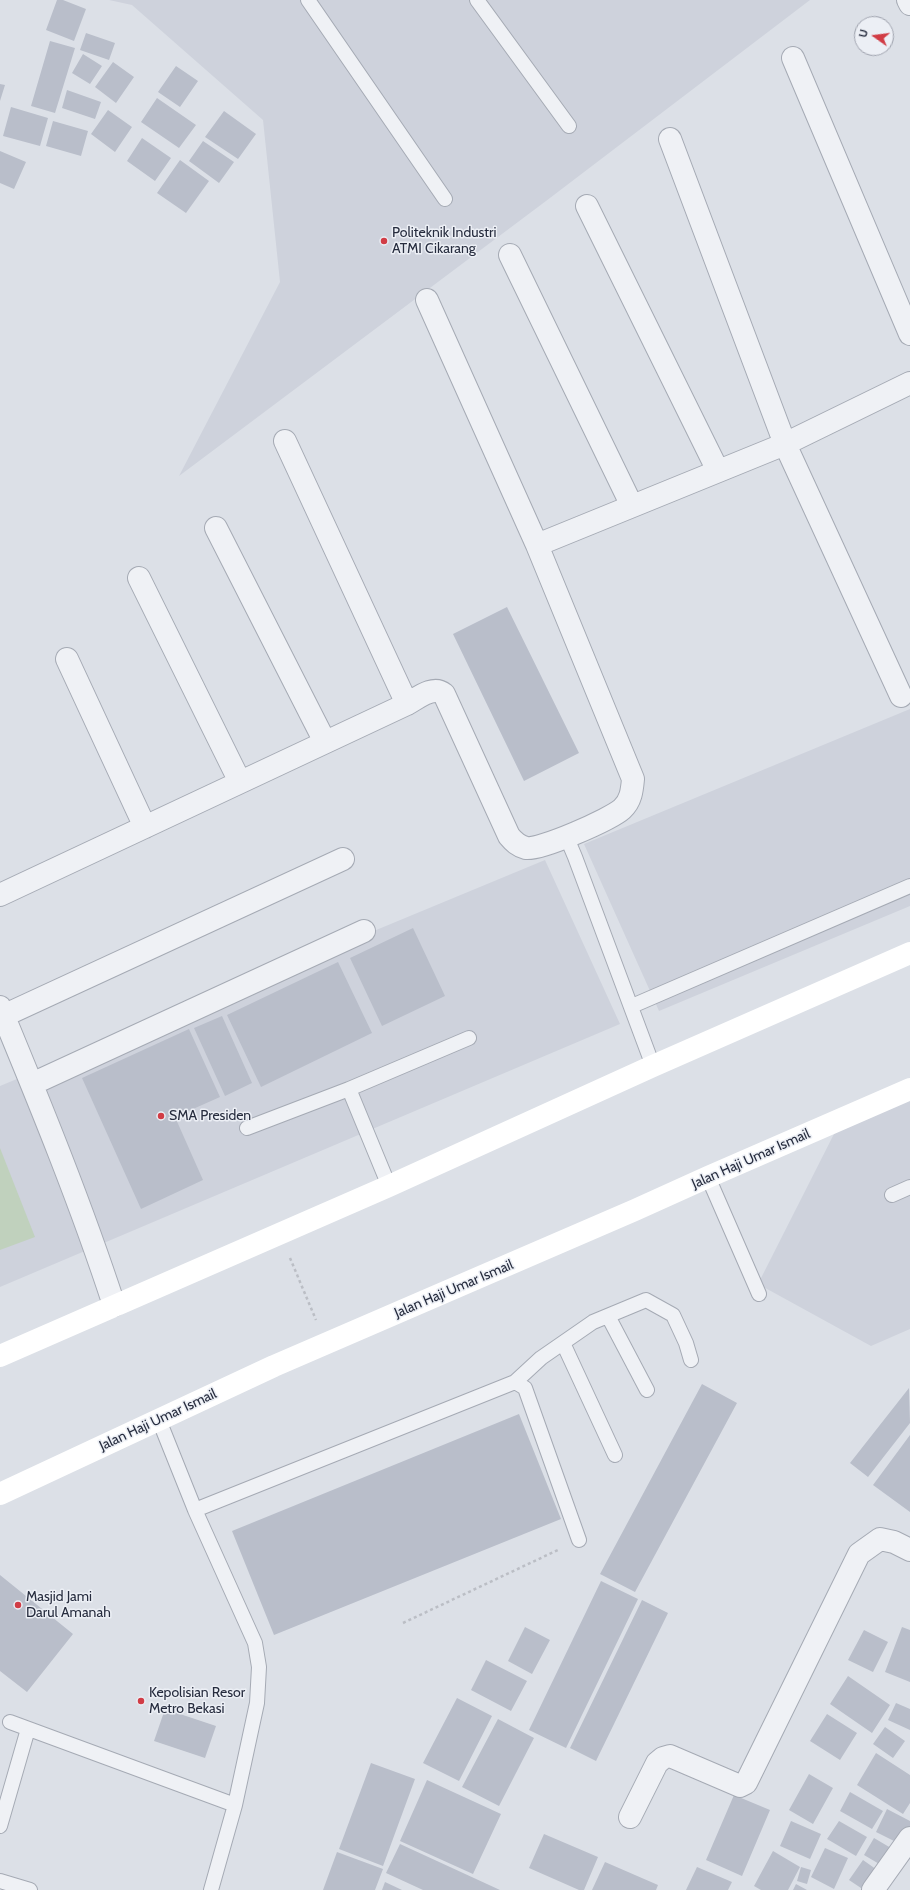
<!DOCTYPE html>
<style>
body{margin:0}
#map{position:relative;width:910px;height:1890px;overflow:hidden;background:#dce0e7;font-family:Cabin,sans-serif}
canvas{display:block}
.north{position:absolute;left:854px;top:16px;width:40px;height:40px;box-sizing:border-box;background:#eceff5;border:1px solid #9da1ac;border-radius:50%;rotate:284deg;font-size:11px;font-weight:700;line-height:16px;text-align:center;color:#262c3e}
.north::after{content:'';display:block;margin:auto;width:14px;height:18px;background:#d13c45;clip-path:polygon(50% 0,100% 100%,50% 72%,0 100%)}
</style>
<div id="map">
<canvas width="910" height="1890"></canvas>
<div class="north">U</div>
</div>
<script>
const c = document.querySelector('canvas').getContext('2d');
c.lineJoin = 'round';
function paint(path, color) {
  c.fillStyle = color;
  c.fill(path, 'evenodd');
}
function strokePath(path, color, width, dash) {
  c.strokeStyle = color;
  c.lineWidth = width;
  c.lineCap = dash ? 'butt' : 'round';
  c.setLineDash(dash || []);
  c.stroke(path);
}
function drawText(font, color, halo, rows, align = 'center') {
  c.font = font + ' Cabin,sans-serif';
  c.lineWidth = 3;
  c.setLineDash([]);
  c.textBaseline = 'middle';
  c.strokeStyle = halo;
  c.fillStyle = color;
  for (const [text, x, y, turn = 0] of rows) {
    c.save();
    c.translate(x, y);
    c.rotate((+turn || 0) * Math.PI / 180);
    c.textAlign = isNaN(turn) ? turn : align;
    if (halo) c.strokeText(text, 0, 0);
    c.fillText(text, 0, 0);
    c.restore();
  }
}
const built = new Path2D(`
 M109,0H810L546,201L179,476L280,282L263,120L132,5Z
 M910,709V906L659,1011L584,844Z
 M545,860L620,1024L0,1287V1086Z
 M910,1097V1329L871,1346L758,1284L836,1130Z`);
const green = new Path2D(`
 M0,1148L35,1237L0,1250Z`);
const building = new Path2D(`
 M57,0H63L86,9L74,41L46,30Z
 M86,33L115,43L109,60L80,50Z
 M50,41L75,48L55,113L31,106Z
 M83,54L102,66L90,84L72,73Z
 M113,62L134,77L116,103L95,87Z
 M176,66L198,81L180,107L158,92Z
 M0,84L5,85L0,101Z
 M67,90L101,102L95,119L62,108Z
 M157,98L196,125L179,148L141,122Z
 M11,107L48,118L40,146L3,136Z
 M108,110L132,127L115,152L91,134Z
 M224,111L256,134L238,159L205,137Z
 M53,121L88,131L81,156L46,146Z
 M142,138L171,158L155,181L127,161Z
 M203,141L234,162L219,183L189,161Z
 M0,151L26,162L14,189L0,183Z
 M180,160L209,181L186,213L157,193Z
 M507,607L579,753L524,781L453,634Z
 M413,928L445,996L382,1026L350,958Z
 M338,962L372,1033L261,1087L227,1015Z
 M222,1016L252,1083L225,1096L194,1028Z
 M189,1029L220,1097L175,1117L203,1180L141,1209L82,1078Z
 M702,1384L737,1403L635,1592L600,1574Z
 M909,1388L910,1423L868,1477L850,1463Z
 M519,1414L561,1519L274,1635L232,1531Z
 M910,1435V1512L873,1485Z
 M0,1575L73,1634L27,1692L0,1671Z
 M601,1581L638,1599L566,1748L529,1730Z
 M642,1600L668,1613L596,1761L570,1748Z
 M525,1627L550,1640L532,1674L508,1661Z
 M902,1627L910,1630V1682L885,1672Z
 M864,1630L888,1642L873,1672L848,1660Z
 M486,1660L527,1681L511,1711L471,1690Z
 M848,1676L890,1705L872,1733L830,1704Z
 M457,1698L492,1716L459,1781L423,1763Z
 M896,1703L910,1709V1730L888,1720Z
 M165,1709L216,1726L205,1758L154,1741Z
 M827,1714L857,1733L840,1760L810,1741Z
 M498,1719L534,1738L499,1806L462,1787Z
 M885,1727L905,1741L893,1758L873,1744Z
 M876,1753L910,1775V1803L903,1814L857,1785Z
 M371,1763L415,1779L383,1866L339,1849Z
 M809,1774L833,1788L813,1824L789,1810Z
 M427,1780L501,1814L473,1874L400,1841Z
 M850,1792L883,1811L872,1829L840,1811Z
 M734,1795L770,1810L742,1876L706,1860Z
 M887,1809L910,1821V1828L902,1845L876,1832Z
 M791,1821L821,1834L810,1859L780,1846Z
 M839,1821L867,1837L856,1856L827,1839Z
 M544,1834L598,1857L584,1890H579L529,1868Z
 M874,1838L896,1851L886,1868L864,1855Z
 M400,1844L500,1890H423L386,1873Z
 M825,1848L848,1858L834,1889L811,1877Z
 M773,1851L800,1867L788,1890H761L754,1886Z
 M337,1852L383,1869L375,1890H323Z
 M863,1860L880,1872L864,1890L849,1880Z
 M605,1862L658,1885L656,1890H592Z
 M697,1867L732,1882L728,1890H686Z
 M801,1867L811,1870L807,1884L797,1881Z
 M385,1882L402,1890H382Z
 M796,1884L807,1890H793Z`);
const path = new Path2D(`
 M290,1258L316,1320
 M403,1623L560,1549`);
const service = new Path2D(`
 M308,0L445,199
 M477,0L569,126
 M567,838L575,857L653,1066
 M632,1006L910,886
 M349,1089L469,1038
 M247,1128L349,1089L389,1186
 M708,1177L759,1294
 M892,1195L910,1187
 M608,1316L647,1390
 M563,1343L615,1455
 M515,1382L525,1388L579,1540
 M159,1420L195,1510L255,1643L259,1667L257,1703L235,1805L211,1890
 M195,1510L515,1382L541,1358L593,1322L646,1300L673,1315L686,1343L691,1360
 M10,1722L235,1805
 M0,1826L28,1729
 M0,1881L30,1890`);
const minor = new Path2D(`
 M908,0L910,4
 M793,58L910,334
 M670,139L785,444L901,696
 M587,206L718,471
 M510,255L632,506
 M285,441L407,704
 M216,528L325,742
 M537,545L785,444L910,383
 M139,578L240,782
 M67,659L145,827
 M0,895L407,704C418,698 433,685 444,694L509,836C514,842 518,846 526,848C539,851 611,819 622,809C631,801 632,790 633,779L537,545L427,300
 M0,1007C41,1106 81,1204 114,1305
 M3,1016L343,859
 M32,1084L364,931
 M630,1817L657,1763L663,1758L670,1756L740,1786L746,1783L859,1554L880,1539L894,1542L910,1550
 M873,1890L910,1838`);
const secondary = new Path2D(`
 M0,1356L389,1186L653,1066L910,953
 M0,1494L274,1366L635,1210L708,1177L910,1089`);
const markers = [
 [384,241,4,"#d13c45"],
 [161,1116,4,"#d13c45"],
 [18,1605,4,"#d13c45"],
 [141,1701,4,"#d13c45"]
];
const poiNames = [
 ["Politeknik Industri",392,233],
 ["ATMI Cikarang",392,249],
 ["SMA Presiden",169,1116],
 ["Masjid Jami",26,1597],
 ["Darul Amanah",26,1613],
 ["Kepolisian Resor",149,1693],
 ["Metro Bekasi",149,1709]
];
const streetNames = [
 ["Jalan Haji Umar Ismail",751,1159,-24],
 ["Jalan Haji Umar Ismail",454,1289,-23],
 ["Jalan Haji Umar Ismail",158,1420,-25]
];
paint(built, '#ced2dc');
paint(green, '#c0d1bd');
paint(building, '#b9beca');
strokePath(service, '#a5aab4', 16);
strokePath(minor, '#a5aab4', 24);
strokePath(path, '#bbbec5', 2.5, [3, 3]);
strokePath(service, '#eff1f5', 14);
strokePath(minor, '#eff1f5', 22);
strokePath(secondary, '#fff', 22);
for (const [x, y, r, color] of markers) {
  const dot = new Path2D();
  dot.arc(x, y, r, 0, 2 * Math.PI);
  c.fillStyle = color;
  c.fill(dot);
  strokePath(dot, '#eceff5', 1.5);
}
drawText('14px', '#262c3e', '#eceff5', poiNames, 'left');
drawText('14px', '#262c3e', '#eceff5', streetNames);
</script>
